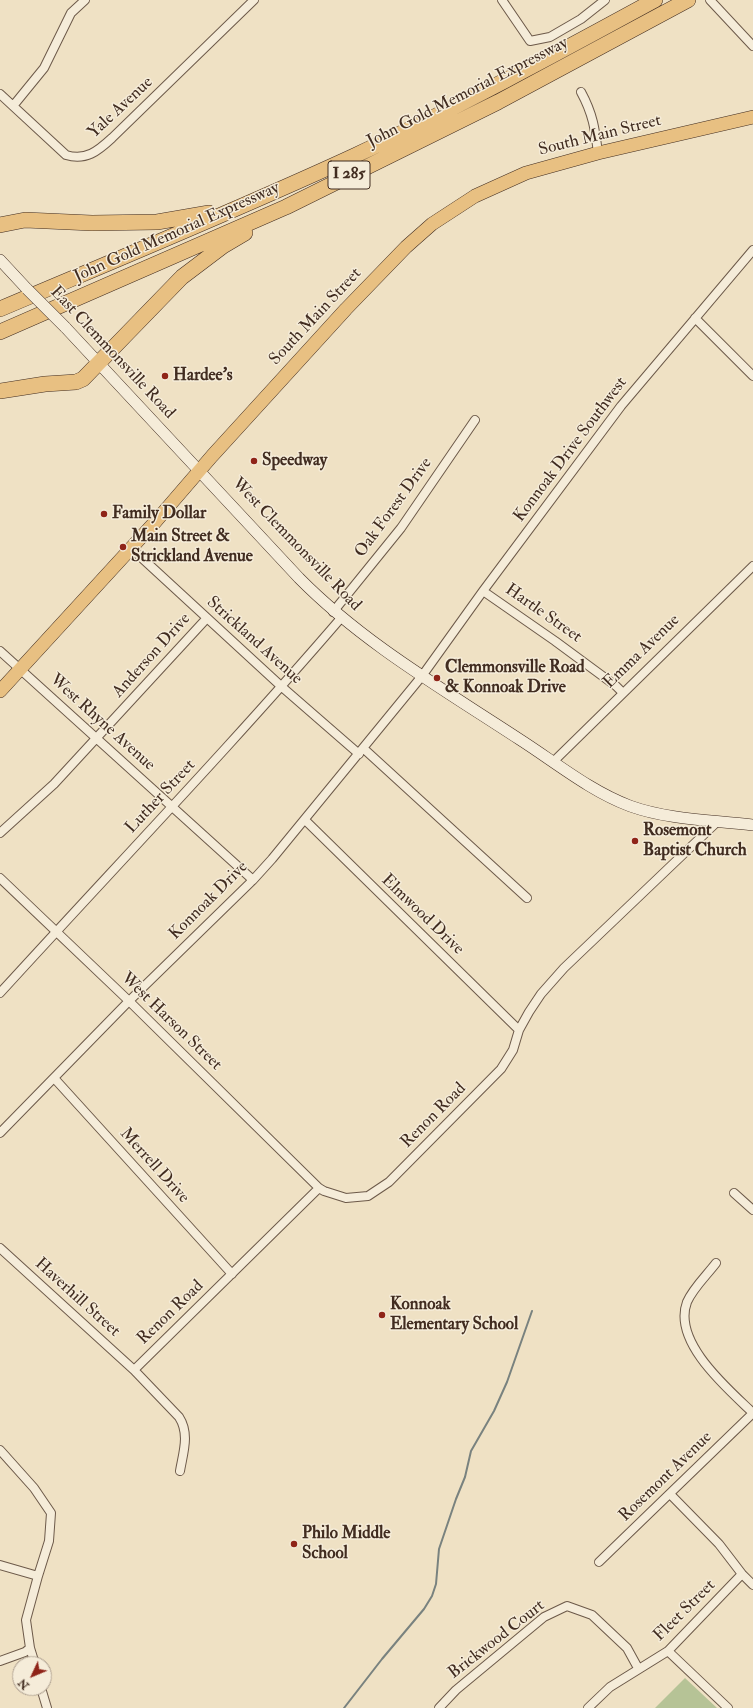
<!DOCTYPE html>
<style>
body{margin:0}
#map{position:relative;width:753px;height:1708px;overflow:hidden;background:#efe1c4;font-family:"IM FELL Double Pica",serif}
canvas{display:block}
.north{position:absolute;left:12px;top:1656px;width:40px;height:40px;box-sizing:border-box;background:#f5ecd9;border:1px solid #ad9f8f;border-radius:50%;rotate:226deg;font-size:11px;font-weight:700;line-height:16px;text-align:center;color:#412c20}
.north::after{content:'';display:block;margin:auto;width:14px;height:18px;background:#8f2418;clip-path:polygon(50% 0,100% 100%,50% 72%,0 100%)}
</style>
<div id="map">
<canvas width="753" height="1708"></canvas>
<div class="north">N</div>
</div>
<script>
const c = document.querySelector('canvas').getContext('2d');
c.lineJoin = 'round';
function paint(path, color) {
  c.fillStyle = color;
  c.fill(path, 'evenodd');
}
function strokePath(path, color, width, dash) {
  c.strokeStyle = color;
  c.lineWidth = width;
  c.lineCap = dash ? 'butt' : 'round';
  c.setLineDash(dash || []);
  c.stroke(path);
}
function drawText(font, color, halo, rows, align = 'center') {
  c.font = font + ' "IM FELL Double Pica",serif';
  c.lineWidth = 3;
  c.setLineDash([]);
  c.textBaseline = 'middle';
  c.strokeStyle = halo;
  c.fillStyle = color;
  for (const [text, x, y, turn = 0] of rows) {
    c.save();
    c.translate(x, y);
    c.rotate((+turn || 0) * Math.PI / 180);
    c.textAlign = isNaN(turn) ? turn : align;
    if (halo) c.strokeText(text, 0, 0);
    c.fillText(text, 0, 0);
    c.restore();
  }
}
const green = new Path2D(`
 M685,1678L717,1708H655Z`);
const stream = new Path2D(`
 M344,1708L382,1659L424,1609L432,1596L436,1584L439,1549L456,1499L465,1477L471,1451L494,1411L507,1382L532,1311`);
const street = new Path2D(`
 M502,0L530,41L550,37L581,19L605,0
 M710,0L753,46
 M581,92C593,114 595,129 598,153
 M0,94L66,155C86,161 98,151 112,138L254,0
 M13,106L44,68L71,13L85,0
 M695,318L753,376
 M131,548L282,687L359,754
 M483,591L555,641L616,686L622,692
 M333,612L401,528L475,420
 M0,651L253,880
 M363,748L527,898
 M554,761L753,566
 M305,820L519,1030
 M0,833L54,784L207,618
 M0,878L129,1001L319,1188L324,1191L346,1198L368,1196L389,1182L501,1069L513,1050L519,1030L529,1012L541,994L564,968L718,821
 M0,993C114,868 231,746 341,618
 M54,1078L232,1274
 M0,1133L129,1001L253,880L272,859L422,676L483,591L621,406L753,250
 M734,1193L753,1210
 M0,1248L134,1370L179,1417C190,1434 183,1453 180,1471
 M716,1263C707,1275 693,1288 687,1302C672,1342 728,1389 753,1413
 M134,1370L319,1188
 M0,1450L34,1488L51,1513L49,1541L38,1576L26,1620L30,1648L35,1664
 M670,1494L719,1544L742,1574L753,1585
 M599,1562L753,1413
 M0,1565L38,1576
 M668,1651L728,1708
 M0,1661L25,1652L30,1648
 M41,1688L47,1708
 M439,1708L456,1690L544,1617L567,1606L592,1615L627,1648L638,1668
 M588,1708L610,1687L668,1651L742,1574`);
const secondary = new Path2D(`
 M0,260L27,289
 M65,327L299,578C363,643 443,689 519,739C555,762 590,791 630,806C669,820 713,820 753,825`);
const primary = new Path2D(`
 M0,691L156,521L212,456L346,309L406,247L432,224L475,196L526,173L598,153L753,117`);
const highway = new Path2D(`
 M0,225L25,220L92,223L157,222L209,213
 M0,309C118,259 237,210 354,156C456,108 556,54 655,0
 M0,332L286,207L498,102L688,0
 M0,391L45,384L76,382L83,379L182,277L223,246L245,233`);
const secondaryBridge = new Path2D(`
 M27,289L65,327`);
const markers = [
 [165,376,4,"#8f2418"],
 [254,461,4,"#8f2418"],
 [104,514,4,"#8f2418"],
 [123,547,4,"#8f2418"],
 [437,678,4,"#8f2418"],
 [635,841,4,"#8f2418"],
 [382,1315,4,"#8f2418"],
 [294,1544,4,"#8f2418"]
];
const shields = [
 [349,175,42]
];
const shieldNames = [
 ["I 285",349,175]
];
const streetNames = [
 ["John Gold Memorial Expressway",468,93,-27],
 ["Yale Avenue",121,108,-43],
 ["South Main Street",600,136,-14],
 ["John Gold Memorial Expressway",177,233,-24],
 ["South Main Street",316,317,-47],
 ["East Clemmonsville Road",112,353,47],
 ["Konnoak Drive Southwest",571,450,-53],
 ["Oak Forest Drive",394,508,-54],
 ["West Clemmonsville Road",296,545,46],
 ["Hartle Street",543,614,35],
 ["Strickland Avenue",254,641,42],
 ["Emma Avenue",642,652,-44],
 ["Anderson Drive",152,656,-48],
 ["West Rhyne Avenue",102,723,42],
 ["Luther Street",161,797,-47],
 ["Konnoak Drive",209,901,-45],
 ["Elmwood Drive",422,915,44],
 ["West Harson Street",171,1022,44],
 ["Renon Road",434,1116,-45],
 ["Merrell Drive",154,1166,48],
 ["Haverhill Street",77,1298,42],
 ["Renon Road",171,1313,-44],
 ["Rosemont Avenue",666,1477,-44],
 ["Fleet Street",685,1611,-45],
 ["Brickwood Court",497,1640,-38]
];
const poiNames = [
 ["Hardee's",173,376],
 ["Speedway",262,461],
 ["Family Dollar",112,514],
 ["Main Street &",131,537],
 ["Strickland Avenue",131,557],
 ["Clemmonsville Road",445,668],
 ["& Konnoak Drive",445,688],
 ["Rosemont",643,831],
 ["Baptist Church",643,851],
 ["Konnoak",390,1305],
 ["Elementary School",390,1325],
 ["Philo Middle",302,1534],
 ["School",302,1554]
];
paint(green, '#b6c396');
strokePath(stream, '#79827f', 2);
strokePath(street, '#6c5949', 10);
strokePath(secondary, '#412c20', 12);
strokePath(primary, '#412c20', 14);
strokePath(highway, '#412c20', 16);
strokePath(street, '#f5ecd9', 8);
strokePath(secondary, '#f5ecd9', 11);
strokePath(primary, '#e8c082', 13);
strokePath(highway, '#e8c082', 15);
strokePath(secondaryBridge, '#412c20', 12, []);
strokePath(secondaryBridge, '#f5ecd9', 11);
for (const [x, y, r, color] of markers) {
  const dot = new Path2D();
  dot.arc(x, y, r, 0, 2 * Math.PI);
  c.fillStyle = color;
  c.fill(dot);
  strokePath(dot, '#f5ecd9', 1.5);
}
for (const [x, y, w] of shields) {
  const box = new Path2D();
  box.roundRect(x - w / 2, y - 14, w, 28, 3);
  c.fillStyle = '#f5ecd9';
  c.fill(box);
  strokePath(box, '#412c20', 1);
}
drawText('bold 16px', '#412c20', null, shieldNames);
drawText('17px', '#412c20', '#f5ecd9', streetNames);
drawText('bold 17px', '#412c20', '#f5ecd9', poiNames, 'left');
</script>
